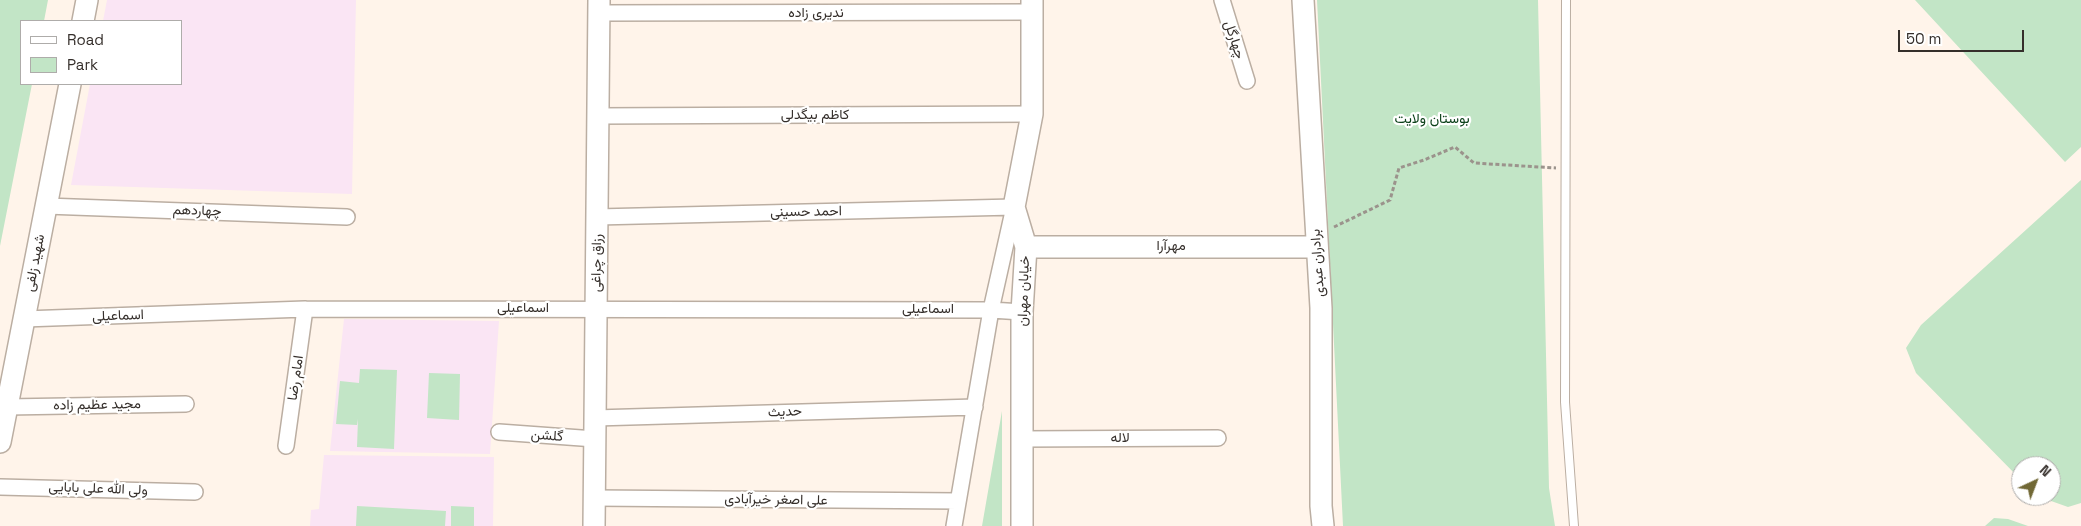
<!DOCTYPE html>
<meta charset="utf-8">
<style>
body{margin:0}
#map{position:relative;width:2081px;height:526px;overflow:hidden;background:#fff4ea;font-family:"Space Grotesk",sans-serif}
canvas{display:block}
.legend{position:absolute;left:20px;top:20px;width:162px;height:65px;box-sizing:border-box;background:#fff;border:1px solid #aeacaa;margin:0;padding:6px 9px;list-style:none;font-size:15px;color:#352f2b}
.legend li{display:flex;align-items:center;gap:10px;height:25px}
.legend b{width:25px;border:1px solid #aeacaa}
.north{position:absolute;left:2011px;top:456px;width:50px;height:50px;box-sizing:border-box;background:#fff;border:1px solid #aeacaa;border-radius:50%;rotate:43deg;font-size:14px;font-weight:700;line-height:20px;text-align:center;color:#352f2b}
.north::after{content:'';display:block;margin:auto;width:18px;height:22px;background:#716835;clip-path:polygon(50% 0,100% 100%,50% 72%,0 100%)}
.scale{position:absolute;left:1898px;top:30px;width:126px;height:22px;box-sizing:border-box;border:2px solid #352f2b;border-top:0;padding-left:6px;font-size:15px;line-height:18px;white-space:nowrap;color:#352f2b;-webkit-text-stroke:4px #fff;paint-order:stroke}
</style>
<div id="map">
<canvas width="2081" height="526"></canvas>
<ul class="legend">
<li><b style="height:6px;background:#fff"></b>Road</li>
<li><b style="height:14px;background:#c2e5c6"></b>Park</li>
</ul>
<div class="north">N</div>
<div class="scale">50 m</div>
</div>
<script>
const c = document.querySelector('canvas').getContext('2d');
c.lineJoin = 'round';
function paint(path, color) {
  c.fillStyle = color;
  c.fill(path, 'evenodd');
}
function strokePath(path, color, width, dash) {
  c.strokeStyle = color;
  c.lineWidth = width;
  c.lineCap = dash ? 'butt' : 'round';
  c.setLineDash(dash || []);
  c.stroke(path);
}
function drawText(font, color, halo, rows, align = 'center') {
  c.font = font + ' "Space Grotesk",Vazirmatn,sans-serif';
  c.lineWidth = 4.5;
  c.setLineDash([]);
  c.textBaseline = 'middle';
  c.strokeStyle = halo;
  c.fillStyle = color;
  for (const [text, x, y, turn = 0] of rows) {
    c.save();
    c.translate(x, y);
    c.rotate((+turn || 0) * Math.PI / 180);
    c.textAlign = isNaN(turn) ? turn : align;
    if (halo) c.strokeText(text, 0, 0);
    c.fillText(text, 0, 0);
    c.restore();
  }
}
const education = new Path2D(`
 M107,0H356L352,194L71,185L90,84H181V21H103Z
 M344,319L499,321L490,454L330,451Z
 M324,455L494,457L493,526H310L311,510L319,509Z`);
const green = new Path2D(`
 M0,0H48L44,21H21V84H32L0,246Z
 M1317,0H1538L1549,488L1555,526H1343Z
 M1915,0H2081V147L2065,162Z
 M2081,180V503L2068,507L2037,496H2051V466H2021V480L1916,373L1906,348L1921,325Z
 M360,369L397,370L394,449L357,447L358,419L357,425L336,424L340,381L359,383Z
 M429,373L460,374L459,420L427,418Z
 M1002,411V526H982Z
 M357,506L446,511L445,526H356Z
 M451,506L474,507V526H451Z
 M1994,518L2008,519L2028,526H1985Z`);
const path = new Path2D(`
 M1334,227L1390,200L1399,168L1424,160L1455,147L1474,163L1556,168`);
const lane = new Path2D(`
 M1566,0L1565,402L1574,526`);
const street = new Path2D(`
 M1222,0L1247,81
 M599,13L1033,12
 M598,116L1032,114
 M46,206L347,217
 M597,217L1014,207L991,310L954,526
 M24,319L305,309L991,310L1022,312
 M7,407L186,404
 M595,418L975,407
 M499,432L595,439
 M1022,439L1218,438
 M286,446L305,309
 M0,487L195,492
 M594,498L958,501`);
const secondary = new Path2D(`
 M1303,0L1321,308V506L1323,526
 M83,21L87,0
 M1026,247H1317
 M0,442L70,84
 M594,526L599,0
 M1022,526V312L1026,247L1014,207L1032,114V0`);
const streetNames = [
 ["ندیری زاده",816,13],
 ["چهارگل",1234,40,72],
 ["کاظم بیگدلی",815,115],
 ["چهاردهم",197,211,2],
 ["احمد حسینی",806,212,-1],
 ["مهرآرا",1171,246],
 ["شهید زلفی",35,263,-79],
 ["رزاق چراغی",597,263,-89],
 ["برادران عبدی",1318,263,-94],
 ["خیابان مهران",1024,291,-88],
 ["اسماعیلی",523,308],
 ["اسماعیلی",928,309],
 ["اسماعیلی",118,316,-2],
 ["امام رضا",296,378,-82],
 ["مجید عظیم زاده",97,405,-1],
 ["حدیث",785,412,-2],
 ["گلشن",547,436,4],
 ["لاله",1120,438],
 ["ولی الله علی‌ بابایی",98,489,2],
 ["علی اصغر خیرآبادی",776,500,1]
];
const parkNames = [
 ["بوستان ولایت",1432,119]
];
paint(education, '#fae5f4');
paint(green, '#c2e5c6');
strokePath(lane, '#bbaea2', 10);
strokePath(street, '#bbaea2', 18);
strokePath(secondary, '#bbaea2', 24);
strokePath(path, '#9b938c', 3, [4, 2.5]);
strokePath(lane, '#fff', 8);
strokePath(street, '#fff', 15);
strokePath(secondary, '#fff', 21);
drawText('14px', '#352f2b', '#fff', streetNames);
drawText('14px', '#0b4019', '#fff', parkNames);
</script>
